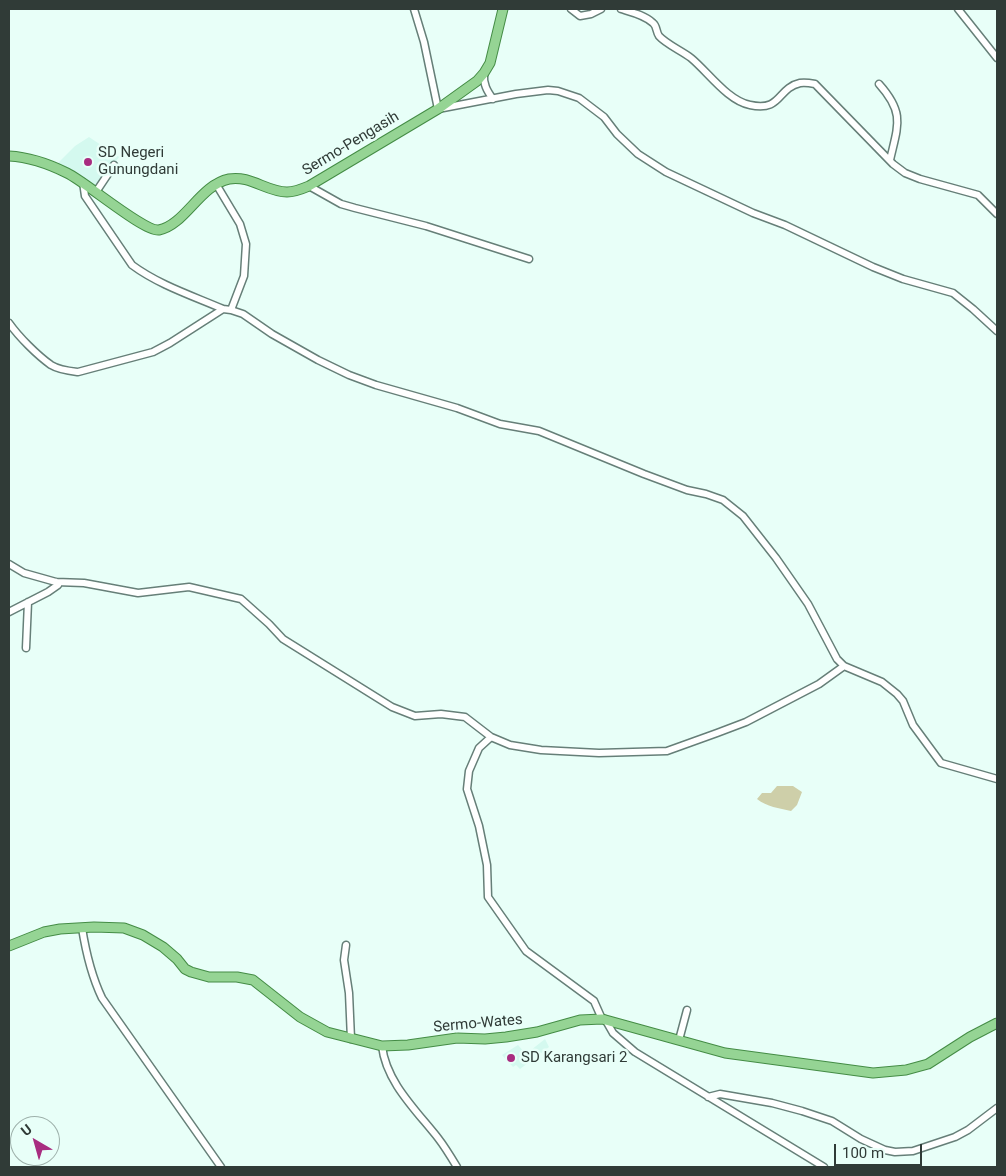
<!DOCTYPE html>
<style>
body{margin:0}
#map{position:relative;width:1006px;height:1176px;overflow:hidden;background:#e8fff8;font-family:Roboto,sans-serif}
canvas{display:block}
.frame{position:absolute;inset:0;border:10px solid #303b37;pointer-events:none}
.north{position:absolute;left:10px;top:1116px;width:50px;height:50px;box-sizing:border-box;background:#e8fff8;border:1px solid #9eb1ab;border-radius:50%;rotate:322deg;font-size:14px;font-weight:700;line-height:20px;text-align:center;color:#303b37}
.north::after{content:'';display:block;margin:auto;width:18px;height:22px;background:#a82d80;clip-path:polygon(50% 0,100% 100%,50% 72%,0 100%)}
.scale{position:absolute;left:834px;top:1144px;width:88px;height:22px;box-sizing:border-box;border:2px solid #303b37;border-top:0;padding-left:6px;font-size:15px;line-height:18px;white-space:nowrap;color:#303b37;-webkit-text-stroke:4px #e8fff8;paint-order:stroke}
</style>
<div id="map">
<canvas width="1006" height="1176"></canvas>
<div class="frame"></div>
<div class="north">U</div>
<div class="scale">100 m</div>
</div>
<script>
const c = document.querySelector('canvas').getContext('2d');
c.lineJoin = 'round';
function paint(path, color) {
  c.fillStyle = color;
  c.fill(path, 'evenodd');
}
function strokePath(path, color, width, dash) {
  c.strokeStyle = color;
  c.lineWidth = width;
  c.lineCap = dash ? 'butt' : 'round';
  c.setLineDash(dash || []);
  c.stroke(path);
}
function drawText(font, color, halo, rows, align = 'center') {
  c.font = font + ' Roboto,sans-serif';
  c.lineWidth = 5;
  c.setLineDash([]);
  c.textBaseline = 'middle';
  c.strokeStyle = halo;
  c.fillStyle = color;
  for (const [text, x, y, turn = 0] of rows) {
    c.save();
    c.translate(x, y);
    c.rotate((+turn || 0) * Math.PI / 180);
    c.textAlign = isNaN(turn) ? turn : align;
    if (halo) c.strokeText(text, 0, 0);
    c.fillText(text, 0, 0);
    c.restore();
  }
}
const built = new Path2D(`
 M89,137L119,157L98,188L55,166L75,146Z
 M545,1039L549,1047L520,1069L516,1065L513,1067L502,1055L518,1045L526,1054Z`);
const green = new Path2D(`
 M777,786H793L802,792L797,805L791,811C779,808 767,807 757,799L762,793H771Z`);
const minor = new Path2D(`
 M414,9L424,42L438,109L516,94L548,90L558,91L579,98L604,117L617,134L638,154L666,172L753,213L785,225L873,267L903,279L953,293L973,309L997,331
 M571,9L580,16L591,14L601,9
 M621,9C631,12 645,15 653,23C657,26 656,32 659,36C666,44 682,51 691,58C708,72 728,101 750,105C782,112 777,88 800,83C805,82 810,83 815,84L893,164L905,173L920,179L978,195L997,214
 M958,9L997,58
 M484,73C483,84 487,91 493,99
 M879,84C905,113 898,125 890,160
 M83,182L85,196L132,265C159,285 193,296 223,309
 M216,184L240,224L246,244L244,276L231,310L243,314L272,334L318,360L349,375L376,385L457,408L500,424L539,431L644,474L687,490L706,494L723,500L743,516L776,558L808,604L837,659L844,666L882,682L897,694L903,701L913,725L941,763L997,779
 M309,186L341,204L355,208L426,226L529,259
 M96,192L114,165
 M9,323C19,337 37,355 51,365C59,370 69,371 78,372L153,352L170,343L223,309L231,310
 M9,564L24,573L56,582L84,583L138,593L189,587L241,599L269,624L283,639L392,707L415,716L441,714L465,717L491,737L510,745L541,750L599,753L667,751L717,733L746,722L819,684L844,666
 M9,612L48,592L58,585L56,582
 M26,648L28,602
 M491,737L479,748L469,771L467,789L479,826L487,865L488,897L526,951L594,1001L602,1019
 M82,928C86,953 91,975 102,998L221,1167
 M346,945L344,960L349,993L351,1039
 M605,1019L613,1033L635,1052L824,1167
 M679,1040L687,1010
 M382,1046C386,1082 416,1110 438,1138C445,1147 451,1157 457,1167
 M708,1097L720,1094L772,1103L802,1111L832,1121L861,1139L885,1150L895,1152L913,1151L955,1137L968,1130L997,1108`);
const major = new Path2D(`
 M9,156C28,157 49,164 67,173C86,182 144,232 159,230C185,225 200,185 229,179C250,175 267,192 287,192C295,192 302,189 309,186L438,109L477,81L484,73L490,63L503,9
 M9,946L44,932L60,929L94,927L124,928L143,935L163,947L177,959L185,969L191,972L209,977H237L253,980L300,1017L327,1032L382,1046L408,1045L457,1038L485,1039L506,1037L537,1032L580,1020L602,1019L725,1053L873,1073L906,1070L928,1064L970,1037L997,1023`);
const markers = [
 [88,162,5,"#a82d80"],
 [511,1058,5,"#a82d80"]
];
const streetNames = [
 ["Sermo-Pengasih",351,144,-31],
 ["Sermo-Wates",478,1024,-5]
];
const poiNames = [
 ["SD Negeri",98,153],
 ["Gunungdani",98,170],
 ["SD Karangsari 2",521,1058]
];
paint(built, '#d4f9ef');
paint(green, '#cecfa9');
strokePath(minor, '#667f78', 9);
strokePath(major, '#448c45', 11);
strokePath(minor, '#fff', 6);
strokePath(major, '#95d494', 9);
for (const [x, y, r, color] of markers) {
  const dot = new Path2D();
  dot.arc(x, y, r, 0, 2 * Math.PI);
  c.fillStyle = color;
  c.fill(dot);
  strokePath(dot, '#e8fff8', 2);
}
drawText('15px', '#303b37', '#e8fff8', streetNames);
drawText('15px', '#303b37', '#e8fff8', poiNames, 'left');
</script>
